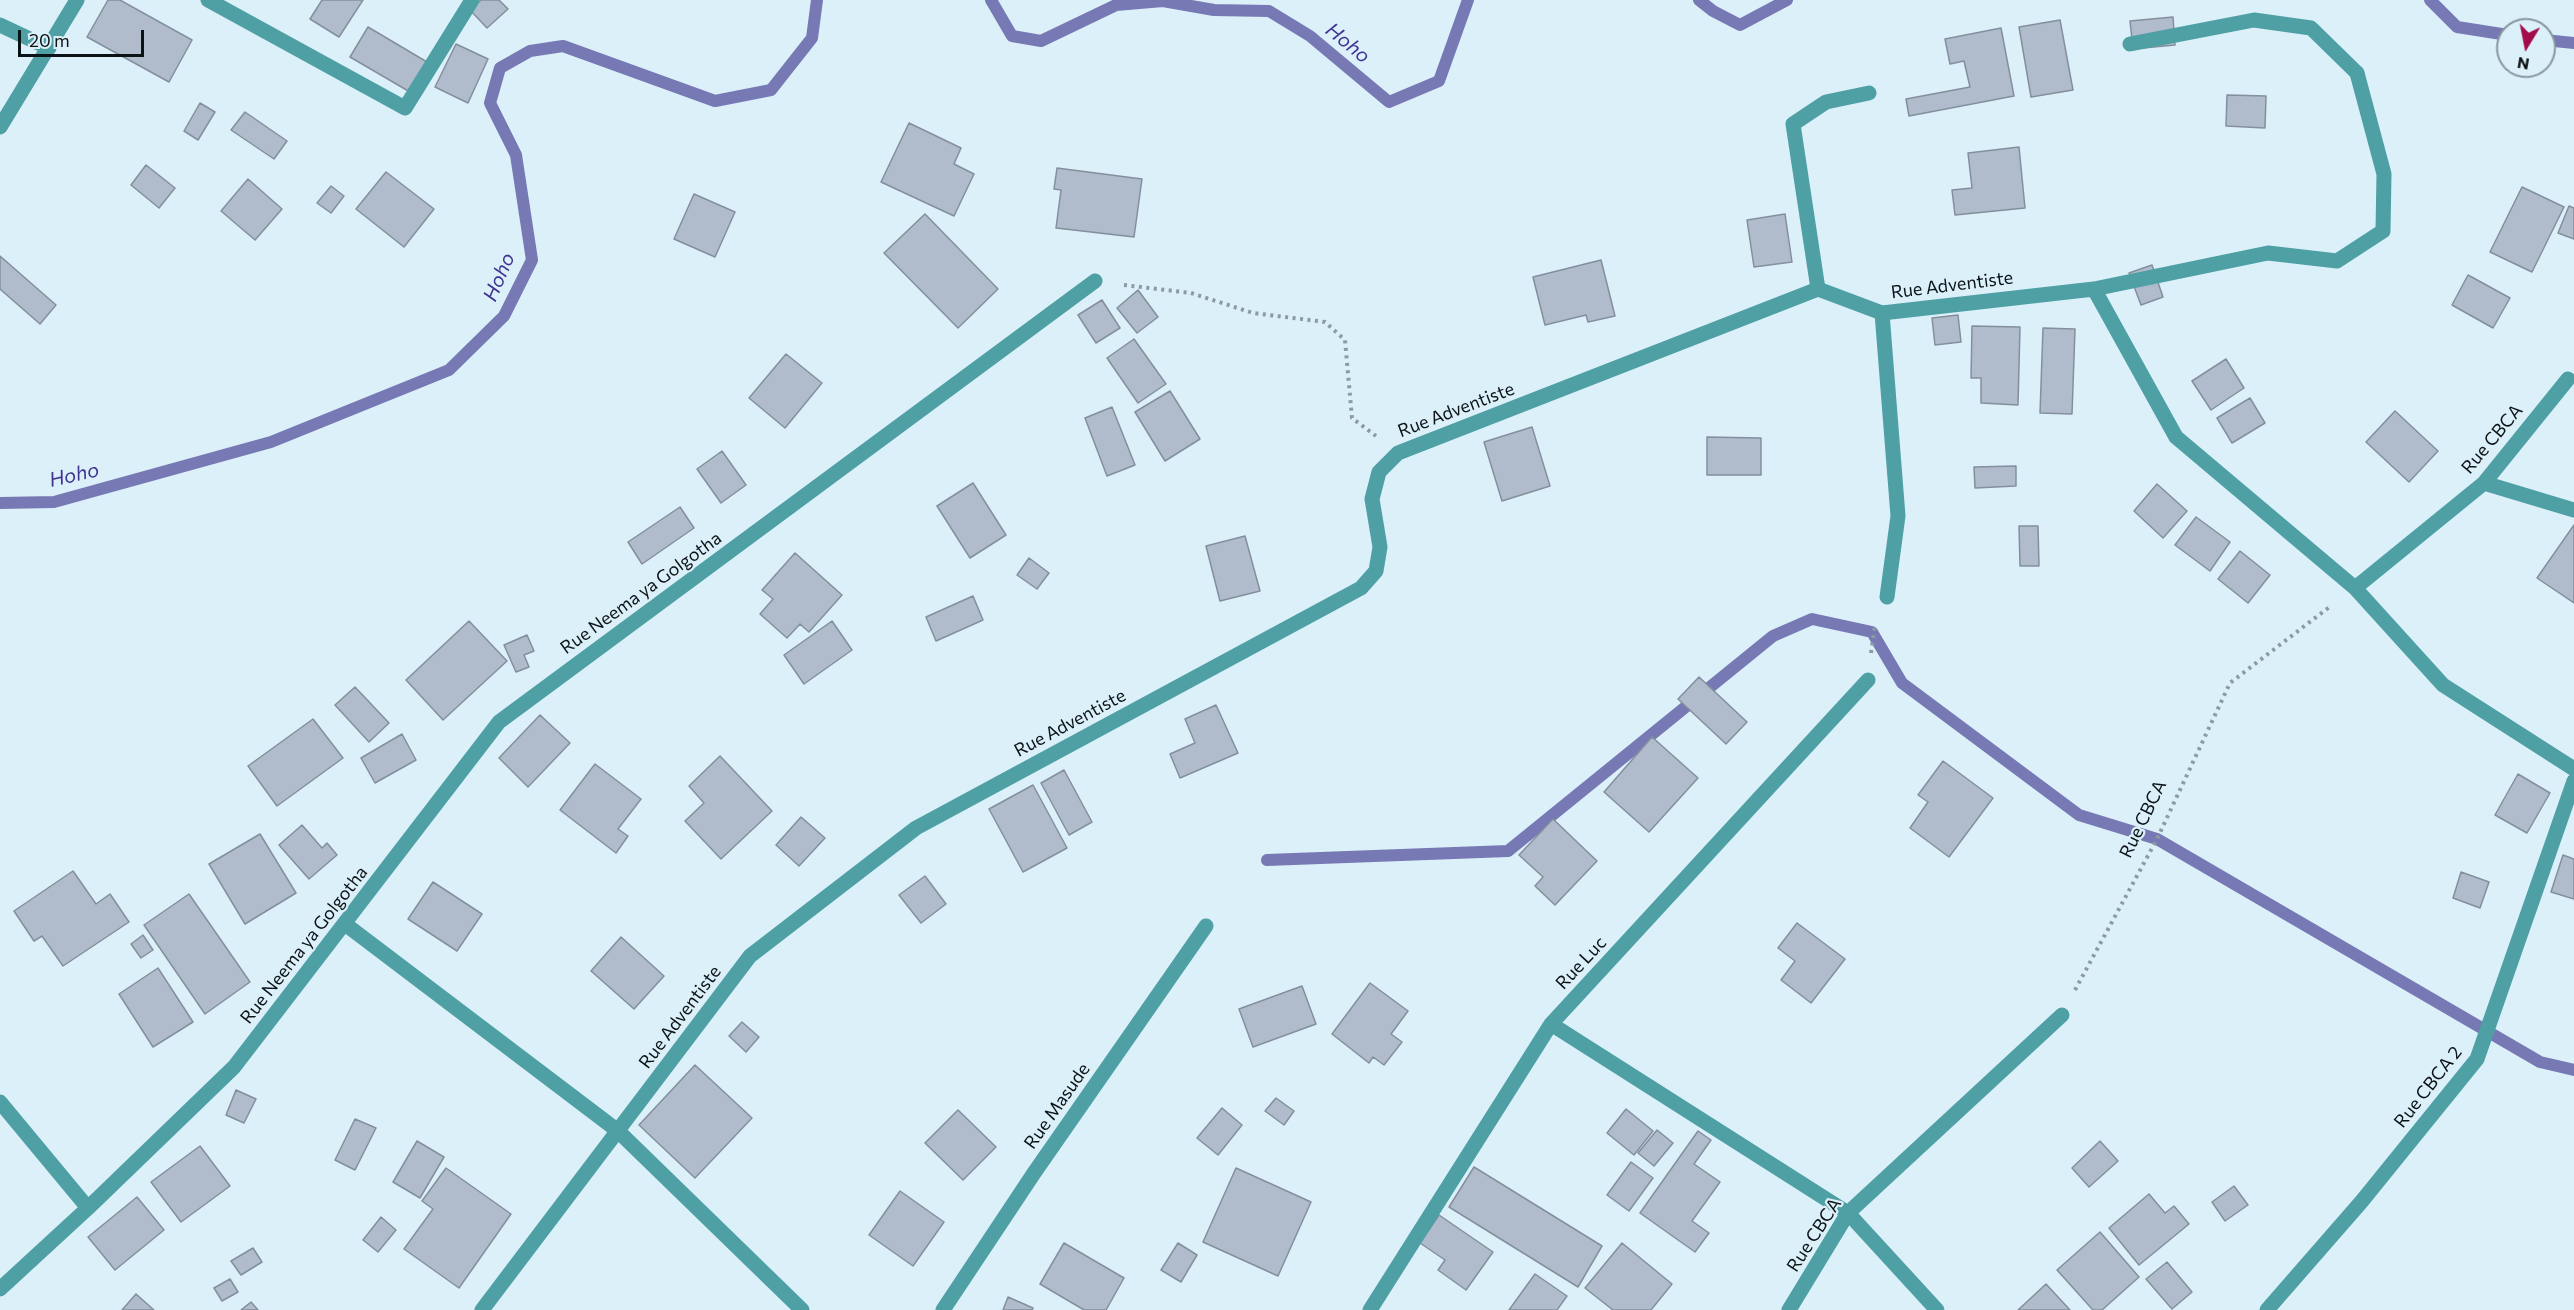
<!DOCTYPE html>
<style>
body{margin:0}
#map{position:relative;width:2574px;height:1310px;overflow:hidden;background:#dcf0fa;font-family:Commissioner,sans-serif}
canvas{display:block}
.north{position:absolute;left:2496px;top:18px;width:60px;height:60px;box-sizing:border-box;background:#dcf0fa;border:2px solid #89989f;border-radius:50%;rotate:190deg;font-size:16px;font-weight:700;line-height:24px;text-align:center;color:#0c1316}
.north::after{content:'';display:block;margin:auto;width:21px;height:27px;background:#a30c49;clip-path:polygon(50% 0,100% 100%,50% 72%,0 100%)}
.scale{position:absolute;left:18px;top:30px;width:126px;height:27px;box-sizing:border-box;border:3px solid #0c1316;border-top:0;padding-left:8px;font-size:18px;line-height:21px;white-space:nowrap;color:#0c1316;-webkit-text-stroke:4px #dcf0fa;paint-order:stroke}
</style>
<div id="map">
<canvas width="2574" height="1310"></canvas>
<div class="north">N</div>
<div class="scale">20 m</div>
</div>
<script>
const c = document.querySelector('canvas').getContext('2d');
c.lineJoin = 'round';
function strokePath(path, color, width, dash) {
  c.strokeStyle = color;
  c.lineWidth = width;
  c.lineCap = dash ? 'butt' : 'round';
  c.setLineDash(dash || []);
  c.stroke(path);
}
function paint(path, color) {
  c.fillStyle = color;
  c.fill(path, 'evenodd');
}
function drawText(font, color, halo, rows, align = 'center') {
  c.font = font + ' Commissioner,sans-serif';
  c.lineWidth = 4.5;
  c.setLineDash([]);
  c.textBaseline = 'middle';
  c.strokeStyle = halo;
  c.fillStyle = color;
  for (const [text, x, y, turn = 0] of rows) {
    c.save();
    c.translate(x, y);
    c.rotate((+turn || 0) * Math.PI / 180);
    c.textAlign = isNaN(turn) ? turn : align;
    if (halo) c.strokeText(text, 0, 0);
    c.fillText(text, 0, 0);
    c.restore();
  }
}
const stream = new Path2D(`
 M991,0L1012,36L1041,41L1116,5L1163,1L1214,10L1269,11L1310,36L1389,102L1439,81L1468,0
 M1699,0L1713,11L1740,25L1787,0
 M2430,0L2457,27L2508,35
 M2544,40L2574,43
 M0,503L54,502L271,442L449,370L504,316L532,260L516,155L490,103L500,68L530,51L563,46L715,101L771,90L812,38L817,0
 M1267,860L1508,851L1773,636L1812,619L1872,632L1902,683L2079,815L2157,839L2540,1062L2574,1070`);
const building = new Path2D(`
 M108,0H120L192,40L169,82L87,37Z
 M322,0H363L339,37L310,19Z
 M481,0H499L508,9L487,28L470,10Z
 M2173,17L2175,45L2133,49L2130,21Z
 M2060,20L2073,90L2031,97L2019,27Z
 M368,27L427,62L410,92L350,57Z
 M2001,28L2014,96L1909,116L1906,99L1970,87L1964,61L1950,64L1945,39Z
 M456,44L488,59L468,103L435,87Z
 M2227,95L2266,96L2265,128L2226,126Z
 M200,103L215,112L198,140L184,131Z
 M245,112L287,141L274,159L231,130Z
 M909,123L961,148L954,164L974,174L954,216L881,182Z
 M2019,147L2025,208L1955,215L1952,190L1972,188L1968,153Z
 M146,165L175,188L159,208L131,185Z
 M1057,168L1142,179L1134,237L1056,228L1061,190L1054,189Z
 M386,172L434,209L404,247L356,209Z
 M248,179L282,209L255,240L221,211Z
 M331,186L344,196L331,213L317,203Z
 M2522,187L2564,207L2532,272L2490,252Z
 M694,194L735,212L715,257L674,239Z
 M2569,206L2574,208V239L2558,233Z
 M925,214L998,289L958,328L884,253Z
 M1785,214L1792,262L1754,267L1747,220Z
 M0,256L56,305L40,324L0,289Z
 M1601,260L1615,316L1588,322L1586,315L1545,325L1533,277Z
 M2152,265L2163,297L2141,305L2129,273Z
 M2468,275L2510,298L2493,328L2452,305Z
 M1138,290L1158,317L1137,333L1117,308Z
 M1102,300L1120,328L1096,343L1078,315Z
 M1958,315L1961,342L1935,345L1932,318Z
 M1972,326L2020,327L2018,405L1981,403V378H1971Z
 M2043,328L2075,329L2072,414L2040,413Z
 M1134,339L1166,384L1138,403L1107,358Z
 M786,354L822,383L785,428L749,398Z
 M2226,359L2244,388L2211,410L2192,381Z
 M1170,391L1200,439L1165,461L1135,412Z
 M2250,398L2265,423L2232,443L2217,418Z
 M1112,407L1135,465L1107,476L1085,418Z
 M2395,411L2438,451L2409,482L2366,442Z
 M1532,427L1550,486L1502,501L1484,442Z
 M1707,437L1761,438V475H1707Z
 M722,451L746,485L721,503L697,469Z
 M2016,466V486L1975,488L1974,467Z
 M973,483L1006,535L970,558L937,506Z
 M2157,484L2187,511L2163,538L2134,511Z
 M680,507L694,528L642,564L628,542Z
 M2196,517L2230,542L2210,571L2175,545Z
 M2574,525V603L2537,578Z
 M2019,526H2038L2039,566H2020Z
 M1245,536L1260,591L1220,601L1206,546Z
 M2240,551L2270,575L2248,603L2218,579Z
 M795,553L842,595L809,632L800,624L787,638L760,614L773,599L762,590Z
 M1029,558L1049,573L1037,589L1017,575Z
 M973,596L983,620L936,641L926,617Z
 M469,621L507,661L443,720L406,680Z
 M832,621L852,650L804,684L784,655Z
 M527,635L534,651L524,655L529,667L516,672L504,645Z
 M1699,677L1747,722L1726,744L1678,699Z
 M355,687L389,723L369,742L335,705Z
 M1216,705L1238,753L1180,778L1170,754L1195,743L1185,719Z
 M540,715L570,743L528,787L499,758Z
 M313,719L343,758L277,806L248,766Z
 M402,734L416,760L375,783L361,758Z
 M1652,737L1698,778L1649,832L1604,792Z
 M720,756L772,811L721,859L685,821L704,803L689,786Z
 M1943,761L1993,798L1949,857L1910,828L1928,802L1918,795Z
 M595,764L641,799L618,829L628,836L616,853L560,810Z
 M1064,770L1092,822L1069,835L1041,783Z
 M2518,774L2550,793L2527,833L2495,815Z
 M1033,785L1067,848L1023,872L989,809Z
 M801,817L825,838L799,866L776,845Z
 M1553,819L1597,861L1555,905L1535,886L1543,877L1519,855Z
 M302,825L322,848L327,843L337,855L309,879L279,845Z
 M260,834L296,893L245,924L209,864Z
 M2563,855L2574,859V899L2551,892Z
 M73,871L96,904L110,894L129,922L63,966L42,936L34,941L14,911Z
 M2461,872L2489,882L2480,908L2453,898Z
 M925,876L946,904L921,923L899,895Z
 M433,882L482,914L457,951L408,919Z
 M189,894L250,982L205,1014L144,925Z
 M1797,923L1845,959L1811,1003L1781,980L1795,961L1778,948Z
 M143,935L153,950L141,958L131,944Z
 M621,937L664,976L634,1009L591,971Z
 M158,968L193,1022L153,1047L119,994Z
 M1370,983L1408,1011L1391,1034L1402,1042L1384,1065L1373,1057L1369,1063L1332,1034Z
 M1302,986L1316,1024L1253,1047L1239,1009Z
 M742,1022L759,1037L746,1052L729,1036Z
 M695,1065L752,1118L695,1178L639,1125Z
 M236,1090L256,1099L244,1123L226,1115Z
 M1276,1098L1294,1111L1284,1125L1265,1111Z
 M1222,1108L1242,1125L1218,1155L1197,1138Z
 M1626,1109L1653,1131L1634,1155L1607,1133Z
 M958,1110L996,1147L963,1180L925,1143Z
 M355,1119L376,1128L355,1170L335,1160Z
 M1657,1130L1673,1143L1654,1166L1638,1153Z
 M1698,1131L1711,1140L1694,1164L1720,1182L1692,1221L1709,1233L1695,1252L1640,1213Z
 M417,1141L444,1157L420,1198L393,1182Z
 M2100,1141L2118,1161L2089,1187L2072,1168Z
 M200,1146L230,1186L181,1222L151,1182Z
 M1631,1162L1653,1178L1629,1211L1607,1195Z
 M1474,1167L1602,1246L1578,1287L1449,1207Z
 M446,1168L511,1214L459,1288L404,1249L433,1209L422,1201Z
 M1236,1168L1311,1202L1278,1276L1203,1242Z
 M2234,1186L2248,1205L2225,1221L2212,1202Z
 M900,1191L944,1222L913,1266L869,1235Z
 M2149,1194L2165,1213L2174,1206L2189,1224L2139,1265L2109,1228Z
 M137,1197L164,1230L115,1270L88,1237Z
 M1439,1215L1493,1252L1466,1290L1438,1270L1445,1260L1420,1243Z
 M381,1217L396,1230L378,1252L363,1240Z
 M2100,1232L2139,1277L2102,1310H2093L2057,1270Z
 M1064,1243L1124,1278L1106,1310H1084L1040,1284Z
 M1178,1243L1197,1255L1181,1282L1161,1270Z
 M1622,1243L1672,1284L1651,1310H1613L1585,1288Z
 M253,1248L262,1262L241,1275L231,1261Z
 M2167,1262L2192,1292L2172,1309L2146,1279Z
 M1535,1274L1567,1296L1557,1310H1509Z
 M230,1279L238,1292L222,1301L214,1288Z
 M2046,1284L2070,1310H2018Z
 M136,1294L154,1310H122Z
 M1008,1297L1033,1308L1032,1310H1003Z
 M251,1302L258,1310H241Z`);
const path = new Path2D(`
 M1124,285L1191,293L1253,313L1325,322L1345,340L1352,418L1376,436
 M1871,653L1875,625
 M2075,990L2157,839L2230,683L2332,605`);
const service = new Path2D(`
 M208,0L405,108L472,0
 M2130,44L2254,20L2311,28L2357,73
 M1818,289L1793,124L1826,102L1869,93
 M1882,313L1898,516L1887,597`);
const minor = new Path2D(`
 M0,25L49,48
 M0,127L77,0
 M2094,289L2176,437L2355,588L2443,685L2574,769
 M2484,483L2574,510
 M2355,588L2484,483L2568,379
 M345,924L618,1131L802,1310
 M1551,1024L1848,1213L1937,1310
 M0,1102L88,1208
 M0,1289L88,1208L234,1067L499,722L1095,281
 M482,1310L750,956L916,828L1361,588L1376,571L1380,547L1372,499L1379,472L1398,453L1818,289L1882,313L2094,289L2268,253L2337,261L2383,231L2384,174L2357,73
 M943,1310L1034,1173L1206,926
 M1370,1310L1551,1024L1868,680
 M1789,1310L1848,1213L2062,1015
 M2267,1310L2362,1201L2477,1059L2574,781`);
const streetNames = [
 ["Rue Adventiste",1952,285,-7],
 ["Rue Adventiste",1456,410,-21],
 ["Rue CBCA",2492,439,-50],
 ["Rue Neema ya Golgotha",641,593,-36],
 ["Rue Adventiste",1070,723,-28],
 ["Rue CBCA",2143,819,-64],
 ["Rue Neema ya Golgotha",304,945,-52],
 ["Rue Luc",1581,963,-47],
 ["Rue Adventiste",680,1017,-53],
 ["Rue CBCA 2",2428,1087,-52],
 ["Rue Masude",1057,1106,-55],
 ["Rue CBCA",1814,1235,-57]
];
const waterNames = [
 ["Hoho",1348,43,39],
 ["Hoho",499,277,-67],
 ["Hoho",74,475,-13]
];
strokePath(stream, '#7779b4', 12);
paint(building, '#b0bccb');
strokePath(building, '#848f9e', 1.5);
strokePath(path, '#8c9ba2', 4, [3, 4.5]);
strokePath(service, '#4ea0a4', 15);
strokePath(minor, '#4ea0a4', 15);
drawText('18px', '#0c1316', '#dcf0fa', streetNames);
drawText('italic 20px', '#403491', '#dcf0fa', waterNames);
</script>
